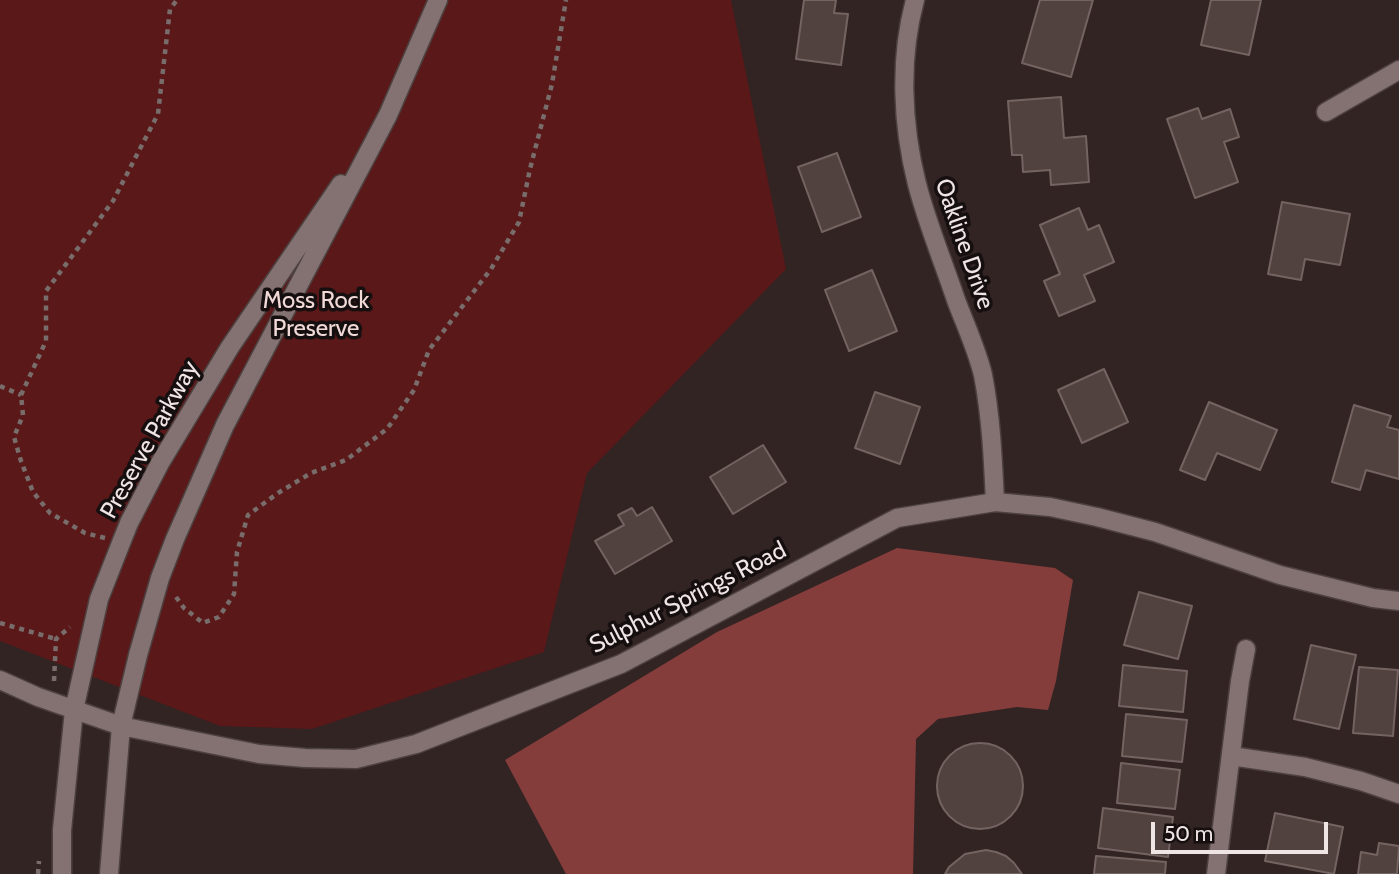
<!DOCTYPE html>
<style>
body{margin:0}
#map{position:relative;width:1399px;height:874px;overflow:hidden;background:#322423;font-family:Cabin,sans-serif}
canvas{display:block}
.scale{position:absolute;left:1151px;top:822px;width:177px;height:32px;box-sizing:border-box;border:4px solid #efe5e4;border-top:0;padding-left:9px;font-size:21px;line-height:24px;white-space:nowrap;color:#efe5e4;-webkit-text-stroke:5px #160f0f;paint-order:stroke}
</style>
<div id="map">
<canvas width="1399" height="874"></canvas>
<div class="scale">50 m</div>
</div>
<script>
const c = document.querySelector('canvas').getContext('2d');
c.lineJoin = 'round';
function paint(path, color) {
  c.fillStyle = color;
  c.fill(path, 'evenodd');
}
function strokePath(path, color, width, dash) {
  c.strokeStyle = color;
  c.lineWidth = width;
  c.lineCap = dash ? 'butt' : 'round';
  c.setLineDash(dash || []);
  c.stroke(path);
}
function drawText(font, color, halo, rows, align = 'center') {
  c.font = font + ' Cabin,sans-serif';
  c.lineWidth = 7;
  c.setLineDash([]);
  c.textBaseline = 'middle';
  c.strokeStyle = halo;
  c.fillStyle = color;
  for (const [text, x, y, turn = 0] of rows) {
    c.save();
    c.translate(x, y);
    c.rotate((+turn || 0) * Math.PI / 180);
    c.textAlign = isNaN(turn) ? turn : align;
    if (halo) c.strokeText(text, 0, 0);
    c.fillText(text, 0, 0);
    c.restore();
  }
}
const green = new Path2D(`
 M0,0H731L786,269L587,473L544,652L312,729L220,726L0,641Z`);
const forest = new Path2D(`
 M897,548L1055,568L1073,580L1056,681L1048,710L1017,707L938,719L916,739L913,874H566L505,760L717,632Z`);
const building = new Path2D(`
 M804,0H836L834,13L848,14L841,65L796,59Z
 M1040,0H1093L1071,77L1022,63Z
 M1211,0H1261L1249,55L1201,45Z
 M1061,97L1064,138L1086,136L1089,182L1051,185L1050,170L1023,172L1022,155H1012L1008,101Z
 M1198,108L1202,119L1230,109L1239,137L1224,142L1238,182L1195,198L1167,119Z
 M837,153L861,217L822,232L798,167Z
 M1282,202L1350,214L1340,265L1305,259L1301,280L1268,274Z
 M1079,208L1088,230L1099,225L1114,262L1084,275L1095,301L1059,316L1044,281L1060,274L1040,225Z
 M872,270L897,331L849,351L825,290Z
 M1104,369L1128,422L1082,443L1058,390Z
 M875,392L920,407L900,464L855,448Z
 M1209,402L1277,430L1260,470L1217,453L1205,480L1180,470Z
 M1354,405L1391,416L1387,427L1399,430V479L1366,470L1360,490L1332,482Z
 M763,445L786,482L733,514L710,477Z
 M652,507L672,541L615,574L595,541L624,525L618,515L632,508L637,516Z
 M1139,592L1192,606L1178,659L1124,645Z
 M1311,645L1356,655L1339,729L1294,719Z
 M1123,665L1187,671L1183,712L1119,706Z
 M1359,667L1398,670L1393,736L1353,733Z
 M1126,714L1187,720L1182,762L1122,756Z
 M937 786a43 43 0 1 1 86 0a43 43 0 1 1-86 0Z
 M1121,763L1180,770L1175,809L1117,803Z
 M1103,808L1173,817L1168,857L1098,848Z
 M1275,813L1343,827L1334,874L1265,861Z
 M1379,843L1399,846L1397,874H1358L1361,852L1377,855Z
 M986,850L996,852L1006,856L1014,863L1022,874H945L949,867L965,854Z
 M1096,856L1166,862L1165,874H1094Z`);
const path = new Path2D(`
 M0,386L21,395
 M105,538L85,533L50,513L33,492L21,461L14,437L23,415L21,395L46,341V291L113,201L158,114L170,9L177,0
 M176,597L184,608L203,623L219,617L234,594L237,552L248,515L278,493L311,473L346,460L387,429L414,390L429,350L491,269L519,222L530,169L552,84L566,0
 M0,623L56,639
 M54,681L56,639L70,627
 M38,874L39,861`);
const minor = new Path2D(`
 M915,0C899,59 902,125 917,184C927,223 943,261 956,300C965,324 977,350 983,375C991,416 993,459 995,502
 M1326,112L1399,70
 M1231,756L1305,767L1361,781L1399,794
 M1216,874L1240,681L1246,649`);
const tertiary = new Path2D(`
 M0,680L38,697L121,726L259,754L305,758L356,759L416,744L621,664L897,518L995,502L1050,507L1097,517L1155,532L1280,575L1373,598L1399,601
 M62,874V830L74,710L99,599L121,543L129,523L160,463L230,347L341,184
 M109,874L121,726L138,655L160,578L175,539L225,425L388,115L438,0`);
const streetNames = [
 ["Oakline Drive",964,244,71],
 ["Preserve Parkway",150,440,-61],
 ["Sulphur Springs Road",688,598,-27]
];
const parkNames = [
 ["Moss Rock",316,301],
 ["Preserve",316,329]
];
paint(green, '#5a1819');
paint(forest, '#843d3b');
paint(building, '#514240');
strokePath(building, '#736361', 2);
strokePath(minor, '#4d4140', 21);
strokePath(tertiary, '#4d4140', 21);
strokePath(path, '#796d6c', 4.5, [5, 5]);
strokePath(minor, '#837271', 18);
strokePath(tertiary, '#837271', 18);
drawText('24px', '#efe5e4', '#160f0f', streetNames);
drawText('24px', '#f0d9d7', '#160f0f', parkNames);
</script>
